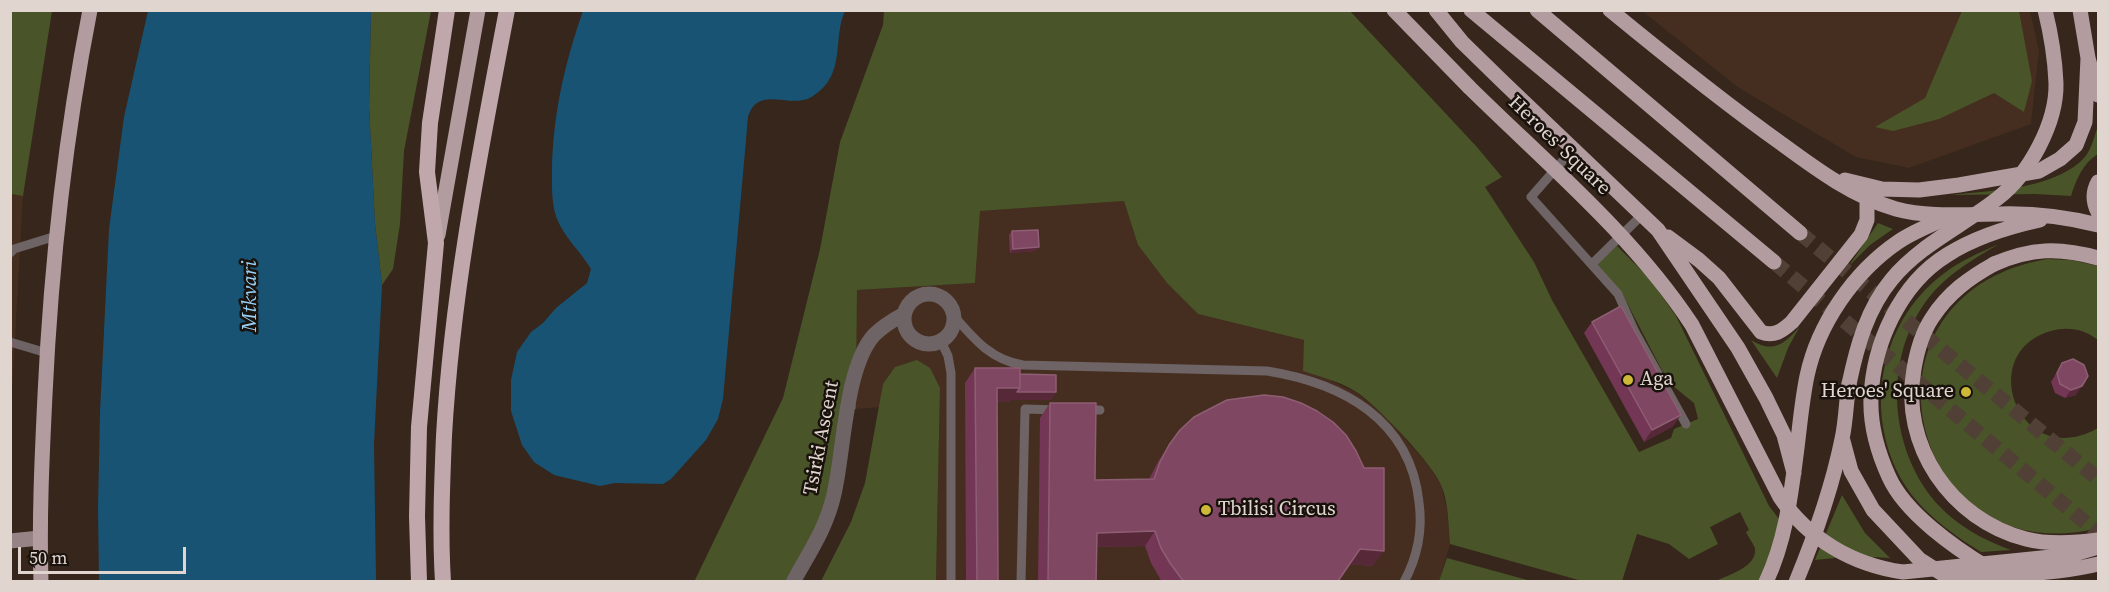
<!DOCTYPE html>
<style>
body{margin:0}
#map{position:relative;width:2109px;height:592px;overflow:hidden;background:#36261b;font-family:"Source Serif 4",serif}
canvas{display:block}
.frame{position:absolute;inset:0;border:12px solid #e1d6cf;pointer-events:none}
.scale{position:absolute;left:18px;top:547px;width:168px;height:27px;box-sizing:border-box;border:3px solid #e1d6cf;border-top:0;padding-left:8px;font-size:18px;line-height:21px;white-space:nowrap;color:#e1d6cf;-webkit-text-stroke:4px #18110c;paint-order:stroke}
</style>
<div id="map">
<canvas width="2109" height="592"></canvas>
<div class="frame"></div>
<div class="scale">50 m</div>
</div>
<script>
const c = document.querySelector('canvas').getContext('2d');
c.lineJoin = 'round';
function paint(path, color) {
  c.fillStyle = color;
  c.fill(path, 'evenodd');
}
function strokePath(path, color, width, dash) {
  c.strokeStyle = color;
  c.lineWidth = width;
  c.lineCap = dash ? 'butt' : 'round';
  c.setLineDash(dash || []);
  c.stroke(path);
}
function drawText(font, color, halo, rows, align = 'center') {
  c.font = font + ' "Source Serif 4",serif';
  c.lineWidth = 5;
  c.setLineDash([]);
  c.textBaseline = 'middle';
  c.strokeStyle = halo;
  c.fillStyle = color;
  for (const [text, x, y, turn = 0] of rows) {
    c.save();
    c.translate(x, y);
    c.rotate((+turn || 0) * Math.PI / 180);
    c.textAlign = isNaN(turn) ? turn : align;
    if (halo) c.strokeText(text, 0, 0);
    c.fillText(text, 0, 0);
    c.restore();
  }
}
const built = new Path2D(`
 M1642,11H2030L2039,51L2031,124L1909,168L1856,157L1739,88Z
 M11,194L23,196L11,410V511Z
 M1124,201L1138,245L1167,283L1198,314L1304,340L1332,381L1357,393L1384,415L1428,465L1441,485L1447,509L1450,544L1439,582L936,581L940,388L883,384L880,407L856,409L857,290L975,283L980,211Z`);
const green = new Path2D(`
 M10,11H52L23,196L11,194Z
 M371,11H431L404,151L400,224L393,269L382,285L375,224L369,106Z
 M884,11H1350L1476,146L1502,177L1485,187L1534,262L1552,300L1639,452L1671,438L1674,429L1698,419L1694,403L1668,382L1622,293L1596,265L1617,246L1649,278L1676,316L1769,506L1783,524L1762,581H1716C1728,575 1757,567 1755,549C1754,544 1748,537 1746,532L1749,530L1740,512L1710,527L1718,544L1689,559L1669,544L1637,534L1622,581H1582L1450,544C1448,525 1449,503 1441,485C1432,463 1379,408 1358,393C1342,382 1321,377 1303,371L1304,340L1198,314L1167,283L1138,245L1124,201L980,211L975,283L857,290L856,409L841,414C836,442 834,476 826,502C817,531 800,556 785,581L694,582L783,398L820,249L840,142L883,25Z
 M1962,11H2019L2032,81L2024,112L1994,93L1939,119L1893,131L1875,127L1925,98Z
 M2098,125V154C2083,163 2076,180 2071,196L2035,194L1951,195C1992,190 2047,190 2080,162C2091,153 2094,138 2098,125Z
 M1878,223L1893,229L1870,245L1848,267Z
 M1999,244C1972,260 1946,275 1927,300C1879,364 1890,466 1951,517C1969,532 1989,542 2011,550L1981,552C1952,534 1921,512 1903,482C1863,414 1879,323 1942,275C1959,261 1979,253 1999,244Z
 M2047,259L2071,260L2098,266V340C2085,329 2067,326 2051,331C1974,352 2019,473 2098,428V528C1909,576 1841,295 2047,259Z
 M1800,326L1788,348L1777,378L1751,340C1773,354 1785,344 1800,326Z
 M917,360L930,368L940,388L936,581H821L851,522L865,483L883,384L895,367Z
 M1842,495L1865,533L1890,558L1855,556L1815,560Z
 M1447,558L1531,581H1439Z`);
const water = new Path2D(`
 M148,11H371L369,106L375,224L382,285L374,444L376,581H99L98,509L100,412L109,229L124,117Z
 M583,11H845C832,39 847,74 813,96C792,111 758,83 748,117L723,399L718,419L706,440L671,479L663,484L615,483L600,486L554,475L534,462L522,445L511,411V380L517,352L531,332L543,323L556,308L587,283L591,269C581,252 564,237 557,219C551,204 552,184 552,169C553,114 565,62 583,11Z`);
const primaryTunnel = new Path2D(`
 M1800,233L2098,479
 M1774,262L2098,533`);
const service = new Path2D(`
 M1573,149L1531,197L1618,294L1635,332L1686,424
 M10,253L14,249L56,236
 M1592,264L1643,214
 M954,316C974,339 991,360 1023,365L1267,371C1342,383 1410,419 1419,502C1423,531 1418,556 1404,582
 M941,341L948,356L951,373V582
 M10,342L47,353
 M1083,410H1100
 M1021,582L1025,409L1058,410`);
const minor = new Path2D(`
 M904 319a25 25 0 1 1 50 0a25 25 0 1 1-50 0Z
 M793,582C809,553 827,527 834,494C844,452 845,367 874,335C883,326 893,320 904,314`);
const secondary = new Path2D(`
 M10,541L40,538`);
const primary = new Path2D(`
 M1394,10L1469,87
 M1436,10L1462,42L1503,82L1658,230L1738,348L1766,398L1784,435L1794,473
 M1471,10L1774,262
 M1537,10L1800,233
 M1610,10C1666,56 1723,102 1782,144C1816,169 1854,197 1896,209C1929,218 1966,214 2000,214C2033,213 2066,217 2098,225
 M2080,10L2088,58L2098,95
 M1845,180L1882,189L1919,190L1959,185L2039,171L2060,159L2076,145L2085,122L2088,58
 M2098,182C2092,193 2093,202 2098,212
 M438,235L478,10
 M1668,237L1699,260L1719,278L1761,332C1774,337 1782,331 1792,322L1861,235L1867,220V198
 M1994,264C2031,248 2059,247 2098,258
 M1843,441L1851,471L1873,510L1919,559L1955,582
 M1988,568C1955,548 1905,513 1889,477C1878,453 1870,424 1871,398C1873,344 1900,284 1947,255C1975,237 2008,227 2040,220
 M41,582C39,519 42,457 45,395C51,266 65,137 90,10
 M1766,582C1786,540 1791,494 1797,448C1800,424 1802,400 1807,376C1818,324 1854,272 1898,242C1914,231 1933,224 1951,216
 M1796,582C1815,536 1832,488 1842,439C1846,421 1846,402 1849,384`);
const trunk = new Path2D(`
 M419,582L417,516L419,427L436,243L427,172L430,123L447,10
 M443,582C440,533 442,485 444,436C452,292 480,152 507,10`);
const primaryBridge = new Path2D(`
 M1469,87C1546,163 1632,234 1692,325L1780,497C1808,539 1853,565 1903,572L2071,555L2098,547
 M1994,264C1969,278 1948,293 1932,318C1922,333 1917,351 1914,369C1900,445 1951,520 2026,539C2049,545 2075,543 2098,540
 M1849,384C1857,346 1867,309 1892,279C1921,244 1963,226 1998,198C2029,174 2057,123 2056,83C2055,59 2051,34 2045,10
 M1951,582C2000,573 2050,576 2098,564`);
const wall = new Path2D(`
 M1012,231L1036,251L1010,253L1009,235Z
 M1592,322L1681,415L1672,427L1644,442L1584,333Z
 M2062,363L2076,395L2065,398L2055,393L2051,382Z
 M975,368L1020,374L1056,392L1051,400H1011L1009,402H997L998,582H966L965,383Z
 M1050,403L1095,480L1149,479L1159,460L1169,445L1373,566L1350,564L1338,582H1162L1151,563L1145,546L1097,547L1096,582H1038L1040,418Z`);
const shadedWall = new Path2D(`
 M1039,247L1036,251L1010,253L1013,249Z
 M2082,386L2076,395L2065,398L2071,390Z
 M997,388H1020L1056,392L1051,400H1011L1009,402H987Z
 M1681,415L1672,427L1644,442L1652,430Z
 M1155,531L1145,546L1087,547L1097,533Z
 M1360,549L1384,551L1373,566L1350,564Z`);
const building = new Path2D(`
 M1038,230L1039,247L1013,249L1012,231Z
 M1621,306L1681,415L1652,430L1592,322Z
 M10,342H12L10,367Z
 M2073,359L2084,365L2088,376L2082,386L2071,390L2060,384L2057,373L2062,363Z
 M975,368H1020V388H997L998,582H977Z
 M1020,374L1056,375V392H1017L1020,388Z
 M1264,395L1283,397L1301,403L1317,411L1333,422L1346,435L1356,451L1364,468H1384V551L1360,549L1340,578L1337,582H1185L1181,578L1170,563L1161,548L1155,531L1097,533L1096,582H1048L1050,403H1096L1095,480L1154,479L1160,462L1169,445L1180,430L1194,417L1227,400Z`);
const markers = [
 [1628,380,6,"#ceb838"],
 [1966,392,6,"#ceb838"],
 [1206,510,6,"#ceb838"]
];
const streetNames = [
 ["Heroes' Square",1559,146,44],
 ["Tsirki Ascent",822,438,-79]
];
const poiNames = [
 ["Aga",1640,380],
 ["Heroes' Square",1954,392,"right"],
 ["Tbilisi Circus",1218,510]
];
const waterNames = [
 ["Mtkvari",251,296,-90]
];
paint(built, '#452e1f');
paint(green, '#495428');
paint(water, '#195374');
strokePath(primaryTunnel, '#504036', 15, [15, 8]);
strokePath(service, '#6e6365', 9);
strokePath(minor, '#6e6365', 15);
strokePath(secondary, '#958386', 15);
strokePath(primary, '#b29ca0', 15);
strokePath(trunk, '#c0a7ac', 16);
strokePath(primaryBridge, '#b29ca0', 15);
paint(wall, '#733655');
paint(shadedWall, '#562838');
paint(building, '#7f4762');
strokePath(building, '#8e5e73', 1.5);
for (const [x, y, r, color] of markers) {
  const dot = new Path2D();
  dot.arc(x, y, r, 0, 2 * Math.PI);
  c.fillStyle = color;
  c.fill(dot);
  strokePath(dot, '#18110c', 2);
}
drawText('20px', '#e1d6cf', '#18110c', streetNames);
drawText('20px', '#e1d6cf', '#18110c', poiNames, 'left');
drawText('italic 21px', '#99d1f6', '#18110c', waterNames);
</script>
